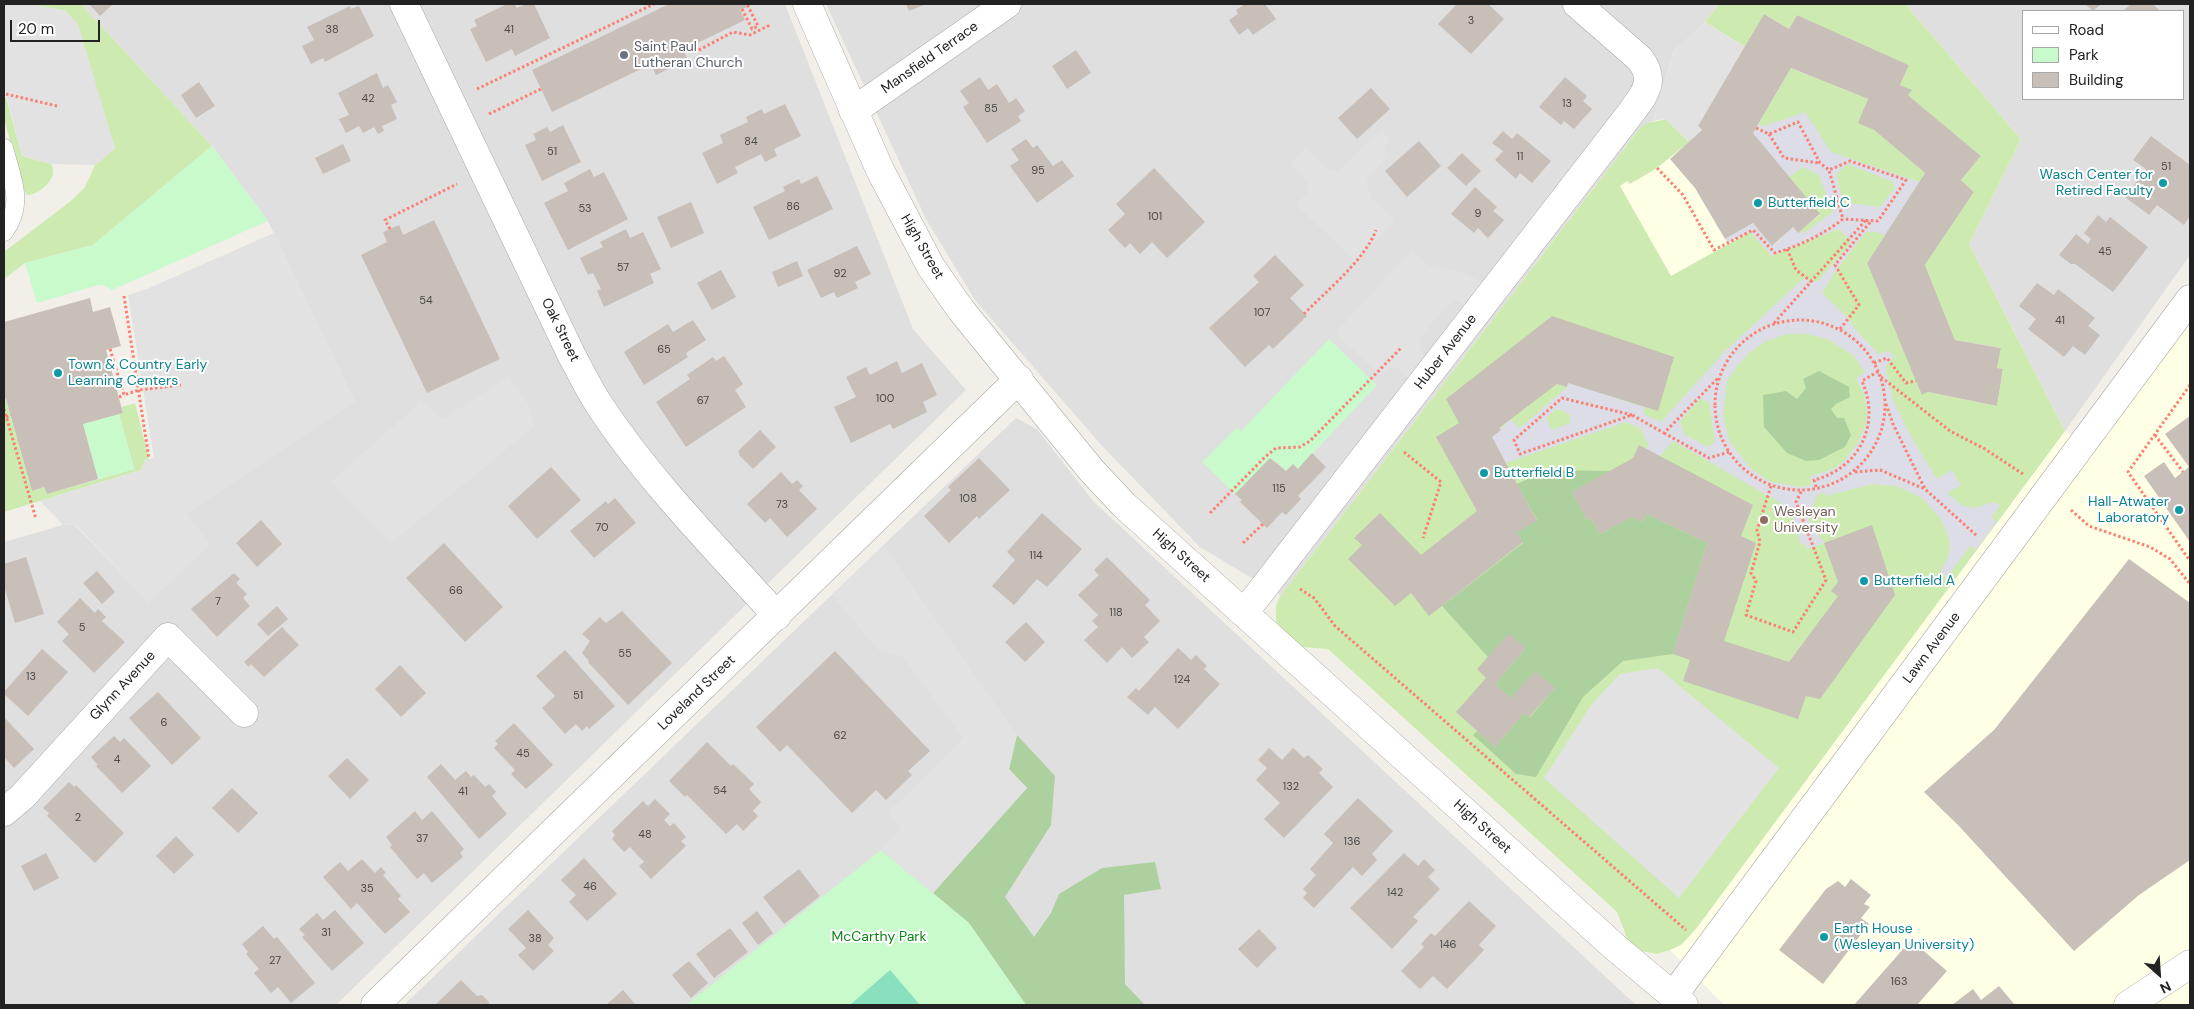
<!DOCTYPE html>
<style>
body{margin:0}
#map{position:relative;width:2194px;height:1009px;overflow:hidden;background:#f2efe9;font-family:"DM Sans",sans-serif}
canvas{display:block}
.frame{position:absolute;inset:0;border:5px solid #222;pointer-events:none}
.legend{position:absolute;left:2022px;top:10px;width:162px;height:90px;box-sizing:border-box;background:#fff;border:1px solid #a7a7a7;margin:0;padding:6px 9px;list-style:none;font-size:15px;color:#222}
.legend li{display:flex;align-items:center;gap:10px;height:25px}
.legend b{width:25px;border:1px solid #a7a7a7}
.north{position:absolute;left:2134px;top:949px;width:50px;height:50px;-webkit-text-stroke:4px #fff;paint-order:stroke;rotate:154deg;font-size:14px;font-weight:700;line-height:20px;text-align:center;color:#222}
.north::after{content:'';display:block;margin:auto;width:18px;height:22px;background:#222;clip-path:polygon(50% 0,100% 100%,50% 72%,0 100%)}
.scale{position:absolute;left:10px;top:20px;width:90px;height:22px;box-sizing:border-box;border:2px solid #222;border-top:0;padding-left:6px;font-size:15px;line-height:18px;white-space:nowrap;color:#222;-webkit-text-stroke:4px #fff;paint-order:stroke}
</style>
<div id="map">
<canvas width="2194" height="1009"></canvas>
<div class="frame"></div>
<ul class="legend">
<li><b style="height:6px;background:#fff"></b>Road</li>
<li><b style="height:14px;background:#c8facc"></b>Park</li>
<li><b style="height:14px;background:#c7bfb8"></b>Building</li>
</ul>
<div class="north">N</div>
<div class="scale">20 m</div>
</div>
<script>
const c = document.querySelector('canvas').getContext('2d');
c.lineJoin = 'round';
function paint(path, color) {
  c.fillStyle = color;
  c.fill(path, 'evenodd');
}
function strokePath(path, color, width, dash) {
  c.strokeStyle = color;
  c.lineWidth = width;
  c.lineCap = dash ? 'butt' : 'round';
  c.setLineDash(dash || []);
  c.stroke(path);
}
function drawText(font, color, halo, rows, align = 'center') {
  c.font = font + ' "DM Sans",sans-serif';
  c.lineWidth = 4;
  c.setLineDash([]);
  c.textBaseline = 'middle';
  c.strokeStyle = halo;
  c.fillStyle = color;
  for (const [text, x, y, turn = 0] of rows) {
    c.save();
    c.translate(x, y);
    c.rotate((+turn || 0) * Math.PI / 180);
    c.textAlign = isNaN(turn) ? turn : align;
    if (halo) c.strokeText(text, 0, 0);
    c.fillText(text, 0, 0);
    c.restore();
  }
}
const residential = new Path2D(`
 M81,4H785L913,329L966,390L336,1005H4V542L63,525L74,524L149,602L185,514L354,401L268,221L212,146Z
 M826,4H2190V255L2065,431L1657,954L1642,951L1625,934L1617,912L1328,649L1301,647L1276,621V605L1280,595L1200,547L1103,447L975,300L926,219ZM2023,11H2183V99H2023Z
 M1016,418L1037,429L1093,501L1636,1005H404Z`);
const education = new Path2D(`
 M1719,4H1905L2021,139L1969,244L2065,431L2083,444L2190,299V1005H1724L1670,950L1657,954L1642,951L1625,934L1617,912L1328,649L1301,647L1276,621V605L1281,595L1640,128L1653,121L1674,51L1705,22Z`);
const grass = new Path2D(`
 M30,4H81L212,146L93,245L25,263L4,279V252L72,200L85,187L95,165L115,148L66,11Z
 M1719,4H1905L2021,139L1969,244L2065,431L1696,929L1681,945L1670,950L1657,954L1642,951L1629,943L1617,912L1328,649L1301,647L1281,631L1276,621V605L1281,595L1640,128L1647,123L1666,119L1689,142L1657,168L1630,184L1627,181L1620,186L1671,276L1757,228L1773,246L1793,227L1798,232L1820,215L1753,133L1791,68L1868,99L1859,123L1874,130L1925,173L1867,263L1922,394L1928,392L1997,406L2003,370L1997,368L2001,348L1955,340L1925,265L1974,192L1961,180L1981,156L1908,95L1911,90L1900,85L1909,65L1797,15L1789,29L1764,14L1745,47L1705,22Z
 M6,97L22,156L51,164C60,177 40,195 27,195L24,190L4,119V98Z
 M4,398L6,399L32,491L44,487L47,494L134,469L119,414L123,413L122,407L135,403L149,459L145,460L141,470L4,512Z`);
const forest = new Path2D(`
 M1819,371L1849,387L1850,397L1836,404L1831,409L1837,418H1844L1851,435L1845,447L1819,460L1806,461L1787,453L1764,427L1763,395L1786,391L1797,399L1806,388L1803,379Z
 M1547,470L1611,471L1572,492L1587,520L1591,518L1600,534L1632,517L1643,522L1647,514L1707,543L1673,654L1623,661L1583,697L1536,777L1516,774L1473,735L1477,731L1495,747L1524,713L1530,717L1555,688L1511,698L1495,684L1526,648L1488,657L1442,606L1523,543L1517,532L1537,520L1517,484Z
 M1017,735L1055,776L1051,825L1005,897L1034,937L1051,913L1059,894L1102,868L1155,862L1161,889L1124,895L1125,984L1145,1005H1026L969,923L933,893L1027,788L1009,769Z`);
const park = new Path2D(`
 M212,146L268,221L112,290L103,285L95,286L37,303L25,263L93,245Z
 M1329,339L1377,385L1298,469L1293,464L1286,471L1277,462L1235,494L1202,462L1237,427L1241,431Z
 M119,414L134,469L98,479L83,424Z
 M881,850L969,923L1026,1005H686Z`);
const pitch = new Path2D(`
 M890,970L920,1005H850Z`);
const parking = new Path2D(`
 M4,4H30L66,11L78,24L115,148L95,165L51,164L22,156L4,86Z
 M1705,22L1745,47L1698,126L1702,130L1689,142L1666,119L1653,121L1674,51Z
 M1382,130L1391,141L1383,147L1389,155L1366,180L1372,199L1395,219L1357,263L1296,205L1308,191V181L1290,163L1306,148L1325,168L1337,171Z
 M274,233L354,401L186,514L211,544L149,602L75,524L63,525L40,501L141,470L145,460L154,458L128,295L149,288Z
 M1411,251L1430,266L1461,272L1484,283L1466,306L1459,301H1454L1445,308L1421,337L1419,343L1421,352L1428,357L1410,379L1397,368L1390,367L1380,375L1335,333Z
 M509,376L528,404L534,427L391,543L331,482L421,401L443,419Z
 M884,546L1017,735L1009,769L1027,788L933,893L881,850L901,827L887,813L963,738L902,656L878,650L832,595Z
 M1658,668L1779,768L1679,898L1544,778L1592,704L1620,674Z`);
const plaza = new Path2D(`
 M1805,112L1831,152L1919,182L1885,236L1876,232H1866L1837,269L1822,293L1849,319L1856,330L1878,354L1889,351L1894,357L1885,367L1893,400L1913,440L1937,479L1952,470L1961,485L1947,493L1963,506L1976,508L1993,502L2000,505L1992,517L1997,522L1976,550L1970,546L1946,578L1941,571L1949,555L1950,541L1941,519L1922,498L1897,486L1872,484L1826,496L1824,492L1817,495L1808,518L1810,524L1814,523L1820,539H1823L1824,543L1807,549L1805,544L1801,545L1790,508L1673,441L1660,456L1646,449L1649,446L1641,429L1626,422L1505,463L1492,437L1511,419L1520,428L1567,387L1568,383L1644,407V414L1661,422L1725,351L1804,278L1812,282L1818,281L1850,244V239L1838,229L1772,256L1750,232L1727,243L1725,239L1753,223L1773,246L1793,227L1804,233L1833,212L1818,174L1803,167L1789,177L1753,133L1758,124L1764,126ZM1848,164L1893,182L1895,188L1880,207L1843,202L1836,174ZM1787,334H1808L1828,339L1854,356L1865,372L1856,378L1865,397L1867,415L1865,426L1858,443L1845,460L1836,467L1826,472L1810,476L1812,485L1800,487L1771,482L1751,469L1730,442L1723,416L1727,381L1737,366L1748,354L1766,341ZM1700,399L1709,402L1715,442L1708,447L1684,434L1680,421ZM1556,409L1570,414V423L1552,430L1546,418Z`);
const building = new Path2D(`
 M92,4H113L100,16L90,5Z
 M507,4H514L517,8L526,4H534L550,38L515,56L512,49L486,62L470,29L477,26L474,20Z
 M669,4H745L747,7L740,10L745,20L683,50L688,60L656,75L651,64L552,112L532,70Z
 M906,4H926L909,11Z
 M1245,4H1265L1276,19L1253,35L1248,28L1239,35L1229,20L1238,14L1236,10Z
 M1457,4H1488L1504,19L1471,54L1438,24Z
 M2085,4H2101L2093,11Z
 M2131,4H2153L2160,11H2123Z
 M350,6L351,9L359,6L374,36L325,62L323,58L311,64L302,46L314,40L307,27Z
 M1764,14L1789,29L1797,15L1909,65L1900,85L1912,90L1908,95L1981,156L1961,180L1974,192L1925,265L1955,340L2001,348L1997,368L2003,369L1997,406L1928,392L1922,395L1916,381L1867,263L1925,173L1874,130L1858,123L1868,99L1791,68L1753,133L1820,214L1798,233L1793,227L1772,246L1753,223L1725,239L1695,188L1670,159L1702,130L1698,126Z
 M1076,50L1091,73L1067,89L1052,66Z
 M377,73L383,88L388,85L397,102L391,105L397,119L382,126L384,131L378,134L374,127L363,133L359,126L346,133L339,119L349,115L338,93Z
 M980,77L988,90L997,84L1009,103L1016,98L1025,111L1018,116L1021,121L987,143L963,107L969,103L960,91Z
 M1565,77L1587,96L1583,101L1592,109L1574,129L1564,121L1561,125L1539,107Z
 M199,82L215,106L196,118L181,95Z
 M1371,88L1390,109L1357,139L1338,118Z
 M785,104L801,136L774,149L777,156L765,162L761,154L735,167L738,173L717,184L702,153L723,143L720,135L748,122L746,117L762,109L764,114Z
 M563,125L581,162L542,181L525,145L536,140L533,134L547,127L550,132Z
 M1503,131L1512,139L1517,133L1551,161L1532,183L1520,173L1516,179L1495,160L1503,151L1492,143Z
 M2151,136L2190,165V216L2184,225L2157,205L2149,215L2125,197L2146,169L2133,160Z
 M1026,139L1033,148L1037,145L1053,166L1062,160L1074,176L1037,203L1010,166L1019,160L1011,149Z
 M1419,141L1441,166L1407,197L1385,171Z
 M343,144L351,161L323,174L315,158Z
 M1462,153L1481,171L1466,186L1447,168Z
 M1154,168L1205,222L1167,258L1152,242L1140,254L1130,243L1125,248L1108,230L1125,214L1116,204Z
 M590,169L594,177L604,172L628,219L568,250L544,203L568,191L564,183Z
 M817,176L833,209L769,240L753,207L785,191L783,187L799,179L801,184Z
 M1475,187L1497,207L1493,211L1504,220L1488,238L1478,228L1474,233L1451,214Z
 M691,202L704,233L671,248L657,217Z
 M2098,215L2106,222L2110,217L2148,247L2113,292L2075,264H2071L2059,255L2076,234L2088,244L2091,239L2084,233Z
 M434,220L500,359L427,393L361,255L387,242L383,232L390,229L399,225L403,235Z
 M626,229L630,238L643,232L661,269L650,274L654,283L604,307L597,291L601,289L593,273L588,275L580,258L603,247L600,242Z
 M857,246L871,274L855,282L858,288L837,298L834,292L821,298L807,270Z
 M1275,255L1304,285L1290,298L1307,316L1273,349L1269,345L1245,367L1209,328L1259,282L1253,276Z
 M797,261L803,276L778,287L772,272Z
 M721,270L736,297L712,310L697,283Z
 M2037,283L2054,295L2058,289L2095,318L2088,326L2100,335L2085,355L2073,346L2064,357L2028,329L2036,319L2019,306Z
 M90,298L93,312L110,307L121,346L106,350L123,413L83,424L98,479L47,494L44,487L32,491L6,399L4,398V322Z
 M1552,316L1674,357L1658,411L1568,383L1567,387L1557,384L1499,428L1501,430L1492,437L1537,521L1517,532L1523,542L1429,616L1411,593L1395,606L1348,559L1362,545L1354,538L1380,513L1421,555L1477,511L1436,437L1459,423L1446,399Z
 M693,320L706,340L686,353L688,357L644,385L624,352L668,324L673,332Z
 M724,356L743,384L735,390L746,407L686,447L656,402L690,379L687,375L713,357L716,361Z
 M897,361L902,373L922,363L937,395L923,402L927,412L893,429L890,424L851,443L834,407L856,397L846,377L866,367L870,375Z
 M2190,416V542L2144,476L2164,462L2175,478L2189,467L2165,434Z
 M760,430L776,447L753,469L740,456L738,451Z
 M1639,445L1753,505L1741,536L1756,543L1724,641L1789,662L1838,596L1831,591L1838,582L1824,543L1872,525L1895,595L1820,699L1806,696L1798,719L1683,681L1690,660L1673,654L1707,543L1647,514L1643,522L1632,517L1600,534L1591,518L1587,520L1572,492L1633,458Z
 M1312,453L1326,467L1298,496L1301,499L1286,515L1282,512L1267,528L1240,502L1242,500L1235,494L1270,458L1286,471L1293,464L1298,469Z
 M979,458L1010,490L979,519L977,516L949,543L924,516L951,490L948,487Z
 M551,467L581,500L537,539L508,506Z
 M781,472L792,484L797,480L803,486L799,490L817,509L787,537L770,518L765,523L747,504Z
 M615,498L636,523L594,558L570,531L606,501L608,504Z
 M1042,513L1082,549L1047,587L1037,579L1014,605L992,586L1015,560L1007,552Z
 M261,520L282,544L257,567L236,543Z
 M444,543L503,607L465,642L406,578Z
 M26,557L44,614L15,623L4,586V564Z
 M1107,557L1150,600L1145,605L1160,621L1144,637L1149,642L1132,658L1122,647L1107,663L1084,640L1098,627L1092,621L1098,615L1078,595L1099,575L1094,570Z
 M2129,559L2190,603V860L2139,895L2074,951L1958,825L1924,792L1994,730Z
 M97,571L115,592L102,604L83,583Z
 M234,573L240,579L236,583L247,594L243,598L250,606L217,637L191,609Z
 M80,598L95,613L98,609L106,617L102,621L125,642L94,673L62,641L69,634L57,622Z
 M277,606L288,619L268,636L257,624Z
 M622,611L672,663L628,705L588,662L589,661L582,653L590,641L582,634L600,617L606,623Z
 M1026,622L1045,642L1025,662L1005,642Z
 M282,627L299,645L264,677L251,664L249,667L244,662Z
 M1509,633L1526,648L1495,684L1511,698L1535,671L1555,688L1529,717L1524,713L1495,747L1456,712L1486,678L1477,669Z
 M1178,648L1191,660L1196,655L1207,666L1204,669L1220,684L1178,729L1155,707L1148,715L1127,697L1136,688L1139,691Z
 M42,649L68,672L28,716L4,694V692Z
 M565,650L615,706L589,729L587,726L582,731L576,724L565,734L542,708L555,696L536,676Z
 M835,651L930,751L908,771L912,775L886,800L876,790L852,813L787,745L780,752L756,727Z
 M400,665L426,693L401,717L375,689Z
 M158,692L201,738L172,765L129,718Z
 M4,717L34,749L14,768L4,757Z
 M514,723L553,765L526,789L511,774L515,770L494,748L498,744L495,741Z
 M114,736L120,742L124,738L151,766L122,793L96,766L98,765L91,757Z
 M707,742L731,766L733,764L754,784L749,789L761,802L753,811L758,816L743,831L737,824L726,834L687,795L685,797L669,781Z
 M1269,748L1282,760L1293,748L1304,758L1308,755L1323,769L1319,773L1333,787L1284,838L1264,819L1280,803L1256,780L1267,768L1258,760Z
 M347,758L369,780L350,799L328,776Z
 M441,764L455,780L466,771L471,777L474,775L485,787L489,784L496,792L492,796L507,814L479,839L427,777Z
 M69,782L74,787L76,785L124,833L95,863L47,816L49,813L43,808Z
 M232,788L258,813L238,833L212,808Z
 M1358,798L1393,831L1372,854L1377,860L1362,876L1353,867L1314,908L1303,898L1307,893L1303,889L1316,875L1310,869L1333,843L1324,834Z
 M655,799L670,814L664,820L670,826L674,823L686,837L681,841L686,846L651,879L639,866L644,862L630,847L624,852L612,839L615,835L612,831L643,801L648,806Z
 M415,811L422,820L432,811L464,849L460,853L463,857L432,883L424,873L417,879L390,847L392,845L386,837Z
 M176,836L194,855L174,874L156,856Z
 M46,853L59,878L34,891L21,866Z
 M1404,853L1418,866L1424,859L1435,870L1428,877L1440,889L1413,917L1418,921L1392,949L1350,908Z
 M584,858L617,894L587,921L569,902L576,895L561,880Z
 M362,859L375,873L381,867L386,873L383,875L401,896L398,899L410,912L385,934L357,903L351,909L323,877L340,862L348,871Z
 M799,869L820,896L784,924L763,897Z
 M1851,879L1871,895L1864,904L1870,907L1861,918L1869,924L1823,984L1779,950L1826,889L1838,881L1845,887Z
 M1469,901L1496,926L1479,945L1484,950L1447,989L1433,976L1420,989L1401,971L1424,947L1421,944L1431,933L1435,936Z
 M335,910L364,943L332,971L302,937L305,935L299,929L317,913L323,920Z
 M528,910L554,938L548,945L554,951L533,971L518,955L526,948L508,929Z
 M757,911L773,933L758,945L742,923Z
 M263,926L274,939L277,937L315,983L291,1003L278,987L271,993L254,973L259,969L246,954L248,952L242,944Z
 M730,928L748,952L714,978L696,954Z
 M1259,929L1277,948L1257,968L1238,949Z
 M1911,940L1947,971L1917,1005H1854Z
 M689,961L708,983L691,998L672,975Z
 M461,980L477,996L482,995L489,1002L488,1005H435Z
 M1999,986L2015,1005H1952L1973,989L1981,1000Z
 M623,990L636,1005H606Z`);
const path = new Path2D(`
 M742,9L752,29L758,26L747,4
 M693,44L697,51L733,32L750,35L770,25
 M477,89L654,4
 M6,94L57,106
 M489,114L541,89
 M1756,128L1769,134L1798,122L1820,163L1829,170
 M1769,134L1784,158L1819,163
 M1657,168L1683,195L1714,250L1753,230L1775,253C1799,246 1824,234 1843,219L1829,170L1850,161L1906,180L1878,221L1843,219
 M390,229L385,220L457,184
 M1787,249L1796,270L1812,282
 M124,296L149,459
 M1304,314C1327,290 1365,260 1376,230
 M1715 405a85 85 0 1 1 170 0a85 85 0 1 1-170 0Z
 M1774,323L1866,220
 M1840,329L1859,305L1835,265L1871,221
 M110,349L124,395L139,390L181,385
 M1874,363L1887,358L1906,383L1916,381
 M1881,377L1950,431L1985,449L2023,474
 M2190,385L2128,472L2190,561
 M119,397L124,395
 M1886,404L1893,424L1925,489L1977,536
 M4,409L36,519
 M1632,415L1562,398L1514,440L1520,454L1632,415L1664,433L1719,377
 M6,417L11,415
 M1664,433L1709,458L1729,452
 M2155,435L2183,472
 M1404,452L1441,482L1423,538
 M1855,472L1880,470L1925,489
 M1771,486L1757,530L1760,542L1751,573L1756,581L1746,615L1793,632L1826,580L1796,502L1802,490
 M1816,487L1814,480C1860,468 1881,424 1862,381L1879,371
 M2071,510L2089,526L2150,547L2170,559L2190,584
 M1210,513L1265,457L1276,448L1300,447L1310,441L1401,348
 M1243,543L1263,524
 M1300,589L1314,598L1335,626L1686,930`);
const service = new Path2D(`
 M4,148C12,179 25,204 4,232`);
const minor = new Path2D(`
 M404,4L572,356C581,372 589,390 600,406C650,482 716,548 777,616
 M853,111L1007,4
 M1244,613L1630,114C1644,94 1657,82 1640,59L1577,4
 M4,812L22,797L168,637L244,713
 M1673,996L2190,299
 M375,1005L1019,379`);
const tertiary = new Path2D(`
 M807,4L880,170L931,267L961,310L1092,471L1125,506L1616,948L1684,1005
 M2128,1005L2190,964`);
const markers = [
 [624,55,5,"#6b7280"],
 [2163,183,5,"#0f9aa8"],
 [1758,203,5,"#0f9aa8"],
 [58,373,5,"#0f9aa8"],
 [1484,473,5,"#0f9aa8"],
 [2179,510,5,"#0f9aa8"],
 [1764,520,5,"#8d6e63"],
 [1864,581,5,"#0f9aa8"],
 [1824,937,5,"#0f9aa8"]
];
const numberNames = [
 ["3",1471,21],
 ["38",332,30],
 ["41",509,30],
 ["42",368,99],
 ["13",1567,104],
 ["85",991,109],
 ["84",751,142],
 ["51",552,152],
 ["11",1520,157],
 ["51",2166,167],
 ["95",1038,171],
 ["86",793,207],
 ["53",585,209],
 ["9",1478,214],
 ["101",1155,217],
 ["45",2105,252],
 ["57",623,268],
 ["92",840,274],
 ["54",426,301],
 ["107",1262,313],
 ["41",2060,321],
 ["65",664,350],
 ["100",885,399],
 ["67",703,401],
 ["115",1279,489],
 ["108",968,499],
 ["73",782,505],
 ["70",602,528],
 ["114",1036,556],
 ["66",456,591],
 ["7",218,602],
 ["118",1116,613],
 ["5",82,628],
 ["55",625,654],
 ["13",31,677],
 ["124",1182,680],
 ["51",578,696],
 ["6",164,723],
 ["62",840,736],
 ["45",523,754],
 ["4",117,760],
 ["132",1291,787],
 ["54",720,791],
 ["41",463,792],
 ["2",78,818],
 ["48",645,835],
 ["37",422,839],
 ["136",1352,842],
 ["46",590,887],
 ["35",367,889],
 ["142",1395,893],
 ["31",326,933],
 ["38",535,939],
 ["146",1448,945],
 ["27",275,961],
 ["163",1899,982]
];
const worshipNames = [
 ["Saint Paul",634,47],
 ["Lutheran Church",634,63]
];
const streetNames = [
 ["Mansfield Terrace",930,58,-35],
 ["High Street",922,247,60],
 ["Oak Street",560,330,64],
 ["Huber Avenue",1446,352,-52],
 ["High Street",1181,556,42],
 ["Lawn Avenue",1932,648,-53],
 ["Glynn Avenue",123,686,-47],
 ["Loveland Street",697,693,-44],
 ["High Street",1482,827,42]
];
const cultureNames = [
 ["Wasch Center for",2153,175,"right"],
 ["Retired Faculty",2153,191,"right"],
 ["Butterfield C",1768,203],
 ["Town & Country Early",68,365],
 ["Learning Centers",68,381],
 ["Butterfield B",1494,473],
 ["Hall-Atwater",2169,502,"right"],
 ["Laboratory",2169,518,"right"],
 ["Butterfield A",1874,581],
 ["Earth House",1834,929],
 ["(Wesleyan University)",1834,945]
];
const educationNames = [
 ["Wesleyan",1774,512],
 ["University",1774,528]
];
const parkNames = [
 ["McCarthy Park",879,937]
];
paint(residential, '#e0dfdf');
paint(education, '#ffffe5');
paint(grass, '#cdebb0');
paint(forest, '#add19e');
paint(park, '#c8facc');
paint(pitch, '#88e0be');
paint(parking, '#e2e2e2');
paint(plaza, '#dddde8');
paint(building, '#c7bfb8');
strokePath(service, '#a9a9a9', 19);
strokePath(minor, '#a9a9a9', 29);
strokePath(tertiary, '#a9a9a9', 29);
strokePath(path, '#fa8072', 3, [2.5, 2.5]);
strokePath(service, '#fff', 18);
strokePath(minor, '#fff', 28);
strokePath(tertiary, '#fff', 28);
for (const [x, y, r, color] of markers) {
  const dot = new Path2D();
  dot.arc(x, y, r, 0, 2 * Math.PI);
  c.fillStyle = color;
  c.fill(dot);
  strokePath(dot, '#fff', 2);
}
drawText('11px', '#4b4948', null, numberNames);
drawText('14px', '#5b616d', '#fff', worshipNames, 'left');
drawText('14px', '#222', '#fff', streetNames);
drawText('14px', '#0d838f', '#fff', cultureNames, 'left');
drawText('14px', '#785e54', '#fff', educationNames, 'left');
drawText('14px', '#0c8416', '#fff', parkNames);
</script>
